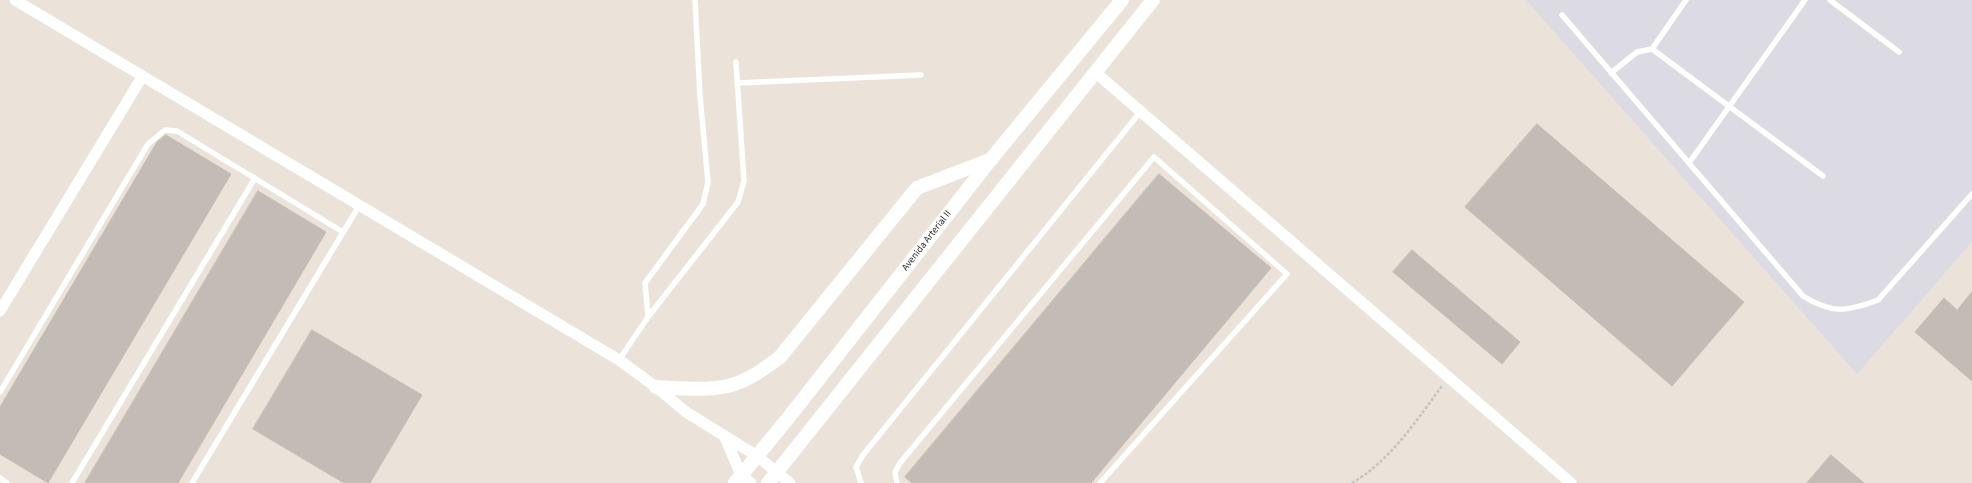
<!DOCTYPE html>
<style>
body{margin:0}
canvas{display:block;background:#ebe2d9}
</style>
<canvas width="1972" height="483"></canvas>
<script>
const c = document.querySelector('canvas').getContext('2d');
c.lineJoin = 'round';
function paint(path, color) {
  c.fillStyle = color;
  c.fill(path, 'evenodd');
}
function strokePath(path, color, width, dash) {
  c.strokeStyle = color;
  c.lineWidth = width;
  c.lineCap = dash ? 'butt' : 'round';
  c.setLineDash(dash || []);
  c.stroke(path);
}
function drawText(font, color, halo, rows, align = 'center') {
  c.font = font + ' "Source Sans 3",sans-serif';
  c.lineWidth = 3;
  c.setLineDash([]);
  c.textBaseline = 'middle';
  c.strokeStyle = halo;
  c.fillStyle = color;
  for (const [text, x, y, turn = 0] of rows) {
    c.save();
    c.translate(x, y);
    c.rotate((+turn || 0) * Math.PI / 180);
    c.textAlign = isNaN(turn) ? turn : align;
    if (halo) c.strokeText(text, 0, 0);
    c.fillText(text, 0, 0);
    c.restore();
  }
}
const industrial = new Path2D(`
 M1526,0H1972V242L1857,374Z`);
const building = new Path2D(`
 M1537,124L1744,302L1672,386L1465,207Z
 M166,135L231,174L48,483L0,454V407L157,142Z
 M1159,174L1271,268L1091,483H912L905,477Z
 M258,191L326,232L178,483H85Z
 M1412,250L1520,342L1502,364L1393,272Z
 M1972,292V381L1915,332L1944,298L1957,310Z
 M312,330L422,395L370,483H344L253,429Z
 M1831,455L1864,483H1807Z`);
const path = new Path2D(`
 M1352,483C1390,461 1416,421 1442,386`);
const service = new Path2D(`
 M1830,0L1899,52
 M1562,15L1803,296C1832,314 1846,312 1878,300L1972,194
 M1652,49L1686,0
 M1611,73L1637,52L1652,49L1823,176
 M737,83L921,75
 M1689,163L1805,0
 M648,317L738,202L744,181L736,62
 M619,360L648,317L645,283L703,204L708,182L700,96L695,0
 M0,392L148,144L165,130L177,131L343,232
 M0,478L7,483
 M72,483L255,178
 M192,483L359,206
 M861,483L856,467L863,455L1141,111
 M897,483L895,472L900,463L1154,157L1287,274L1100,483`);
const minor = new Path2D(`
 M15,0L619,360L656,387L686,412L757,456L790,483
 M1095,72L1571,483
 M0,311L142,77
 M724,435L741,475L751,483`);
const tertiary = new Path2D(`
 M656,387C679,388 705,391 728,386C748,381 764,369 780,357L917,188L992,159
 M735,483L789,417L992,158L1122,0
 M768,483L1153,0`);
const streetNames = [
 ["Avenida Arterial II",927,241,-52]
];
paint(industrial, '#dcdae3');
paint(building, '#c3bcb6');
strokePath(building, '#c6beb3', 1);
strokePath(path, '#c3c3c3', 2.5, [3, 2]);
strokePath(service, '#fff', 5.5);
strokePath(minor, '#fff', 11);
strokePath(tertiary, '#fff', 14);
drawText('10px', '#282828', '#fff', streetNames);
</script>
